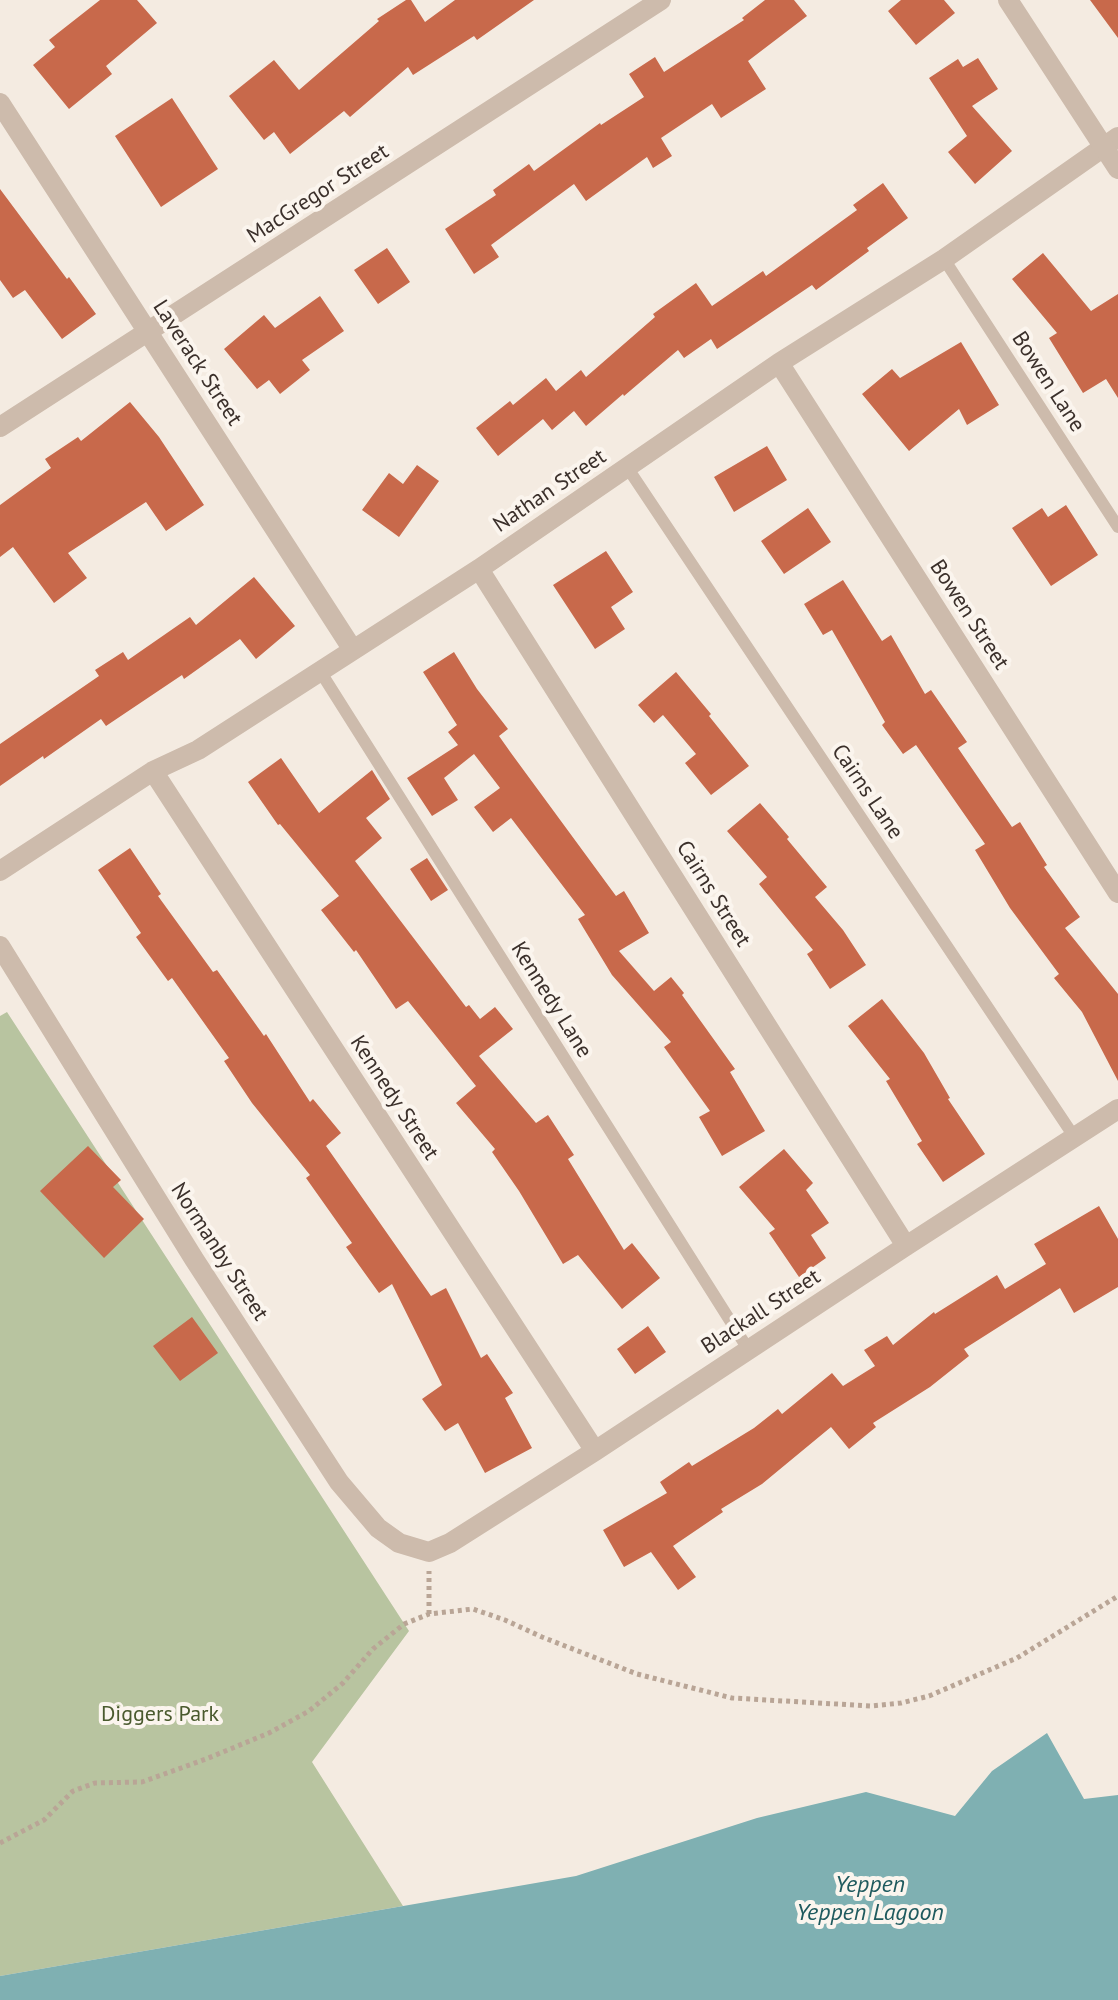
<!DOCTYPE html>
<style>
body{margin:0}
canvas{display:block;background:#f4ebe1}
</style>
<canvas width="1118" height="2000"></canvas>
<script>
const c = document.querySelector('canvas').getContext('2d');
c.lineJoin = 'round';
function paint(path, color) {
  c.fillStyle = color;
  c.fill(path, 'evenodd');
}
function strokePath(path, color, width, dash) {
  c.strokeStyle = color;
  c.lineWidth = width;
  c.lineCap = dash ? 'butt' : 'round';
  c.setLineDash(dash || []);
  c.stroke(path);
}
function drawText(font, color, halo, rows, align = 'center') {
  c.font = font + ' "PT Sans",sans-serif';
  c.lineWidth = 8;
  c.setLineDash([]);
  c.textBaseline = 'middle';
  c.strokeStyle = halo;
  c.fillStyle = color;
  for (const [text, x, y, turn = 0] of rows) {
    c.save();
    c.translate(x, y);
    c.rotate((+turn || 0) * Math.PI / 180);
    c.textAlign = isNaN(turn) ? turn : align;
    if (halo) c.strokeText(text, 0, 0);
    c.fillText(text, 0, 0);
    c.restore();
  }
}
const green = new Path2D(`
 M7,1012L409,1631L312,1762L403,1906L0,1976V1016Z`);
const water = new Path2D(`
 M1047,1733L1084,1799L1118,1795V2000H0V1976L576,1876L757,1818L866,1792L955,1816L992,1771Z`);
const building = new Path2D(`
 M100,0H137L157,23L106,66L112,74L69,109L33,65L55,47L49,40Z
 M406,0H411L425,22L455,0H534L477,40L474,36L413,75L408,67L350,117L344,111L290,154L274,132L264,140L229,96L274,60L299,90L379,21L377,19Z
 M765,0H794L807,16L748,61L766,89L721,118L712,104L661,138L672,156L653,168L647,157L586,201L574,184L491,245L499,257L474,274L445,229L496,195L493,190L529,164L534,171L600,123L601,125L644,97L629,74L655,57L664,72L744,20L742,18Z
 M901,0H944L955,13L916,45L888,11Z
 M1090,0H1118V38Z
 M978,58L998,89L972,106L1012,151L975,184L948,152L967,136L929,78L958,59L963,67Z
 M172,98L218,169L161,207L115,136Z
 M883,183L908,218L867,248L869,251L816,290L812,285L717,349L711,339L684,358L678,350L624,396L623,394L586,426L574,411L552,430L543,419L498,456L476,428L510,401L513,405L546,378L556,391L581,370L586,377L655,317L653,314L696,283L712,306L763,271L766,276L857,210L853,205Z
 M0,189L67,279L69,277L96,314L62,339L25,290L13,298L0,280Z
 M387,248L410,282L378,304L354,270Z
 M1043,253L1091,311L1118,294V398L1106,379L1083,393L1049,338L1057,333L1012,279Z
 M320,296L344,331L302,360L310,370L280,394L269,380L257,389L224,349L264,315L275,328Z
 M961,342L999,405L967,425L959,409L909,451L862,394L892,369L900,378Z
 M130,402L159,437L204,505L166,531L146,502L68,553L87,578L54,603L13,547L0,557V505L51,468L45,459L78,437L81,441Z
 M767,446L787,480L734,512L714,477Z
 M417,465L439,481L399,537L362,510L389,473L403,484Z
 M1066,505L1098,555L1051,586L1012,528L1042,508L1048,517Z
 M808,508L831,542L784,574L761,541Z
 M606,551L633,592L611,607L625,629L595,649L553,585Z
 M254,577L295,626L256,659L240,639L184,679L182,675L106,726L101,719L44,759L43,756L0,786V744L99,676L95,670L123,652L128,660L190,617L196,625Z
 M843,580L882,641L891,635L925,694L931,690L967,742L958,748L1012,827L1020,822L1047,865L1044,867L1080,917L1065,928L1118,994V1081L1082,1012L1054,978L1059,974L1010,908L975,850L985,844L916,745L903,754L882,725L885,722L832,630L823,635L804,604Z
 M454,652L477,689L508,729L499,736L511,753L616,896L624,891L649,933L619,951L654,991L671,977L684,993L682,995L735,1069L730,1072L765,1131L722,1156L699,1117L710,1111L664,1047L671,1042L612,975L578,919L585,915L511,818L493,832L474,807L500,788L474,754L444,778L458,800L432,816L407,778L458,745L448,732L457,725L423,672Z
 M676,672L711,714L709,716L749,766L711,795L685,763L696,754L663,715L654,723L638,705Z
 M281,758L319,813L372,770L390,799L366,818L382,838L355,861L466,1007L469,1005L480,1019L495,1007L513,1029L479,1056L536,1123L548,1115L574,1155L568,1159L624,1250L632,1243L660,1278L622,1309L578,1255L563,1264L519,1191L492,1152L495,1149L456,1103L476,1086L408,1001L396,1009L356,950L354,952L321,910L339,896L280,824L278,825L248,782Z
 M760,803L789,837L787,839L827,887L815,897L843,930L866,965L830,989L807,954L813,950L759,884L767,877L727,831Z
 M130,848L161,894L158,896L213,972L217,970L264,1036L266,1034L310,1102L313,1099L341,1133L326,1146L431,1296L446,1288L481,1358L487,1354L513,1393L505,1398L532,1448L485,1473L458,1423L445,1431L422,1399L442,1385L392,1284L379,1293L346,1247L352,1243L306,1178L310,1175L252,1103L224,1061L229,1058L172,978L168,981L136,937L141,933L98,870Z
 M427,858L448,890L431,901L410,869Z
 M882,999L924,1053L950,1098L948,1099L985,1154L943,1182L917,1144L922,1141L886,1081L890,1079L848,1026Z
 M88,1146L121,1180L113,1187L144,1219L104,1258L40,1191Z
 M784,1149L813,1183L806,1190L829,1223L811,1235L826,1258L799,1277L769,1233L775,1229L739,1187Z
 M1099,1206L1118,1239V1287L1074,1313L1060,1288L964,1349L969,1356L930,1387L873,1423L876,1427L849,1449L831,1427L762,1484L721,1509L723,1512L673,1546L696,1577L678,1590L651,1552L624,1567L603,1530L667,1493L660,1482L689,1462L692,1466L754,1428L778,1409L782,1414L832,1373L843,1386L875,1366L864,1350L887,1336L893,1345L934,1312L935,1314L997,1275L1005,1289L1046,1264L1034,1244Z
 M192,1317L218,1353L180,1381L153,1346Z
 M648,1326L666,1352L635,1374L617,1349Z`);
const path = new Path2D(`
 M429,1614V1571
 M0,1843L44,1820L73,1791L95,1783L142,1782L206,1759L269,1733L309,1711L343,1683L373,1649L404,1624L429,1614L473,1609L505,1620L542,1637L637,1674L732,1698L871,1706L901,1703L929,1696L1017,1658L1118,1596`);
const service = new Path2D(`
 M944,259L1118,527
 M627,467L1075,1138
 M320,671L748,1349`);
const minor = new Path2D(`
 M0,103L353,650
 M779,363L1118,893
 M0,427L661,0
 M479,569L906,1246
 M153,771L595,1451
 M0,871L153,771L198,750L479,569L779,363L944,259L1118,137
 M0,946L194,1259L339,1482L378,1528L399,1543L429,1552L450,1543L595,1451L906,1246L1118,1109`);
const tertiary = new Path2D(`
 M1008,0L1118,169`);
const streetNames = [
 ["MacGregor Street",318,194,-33],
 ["Laverack Street",197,363,57],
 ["Bowen Lane",1048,382,57],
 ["Nathan Street",550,491,-34],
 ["Bowen Street",969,615,57],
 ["Cairns Lane",867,792,56],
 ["Cairns Street",713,894,58],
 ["Kennedy Lane",551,1000,58],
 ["Kennedy Street",394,1098,57],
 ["Normanby Street",219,1252,57],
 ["Blackall Street",761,1312,-33]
];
const parkNames = [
 ["Diggers Park",160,1715]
];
const waterNames = [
 ["Yeppen",870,1885],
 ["Yeppen Lagoon",870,1913]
];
paint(green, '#b8c4a0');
paint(water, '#7fb0b2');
paint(building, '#c8694b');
strokePath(path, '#b9a596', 5, [4, 4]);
strokePath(service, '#cdbbac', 12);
strokePath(minor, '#cdbbac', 20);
strokePath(tertiary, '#cdbbac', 20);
drawText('22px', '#3b302b', '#fbf5ee', streetNames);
drawText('22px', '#4a5a2e', '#fbf5ee', parkNames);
drawText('italic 24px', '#1f5a5e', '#fbf5ee', waterNames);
</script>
